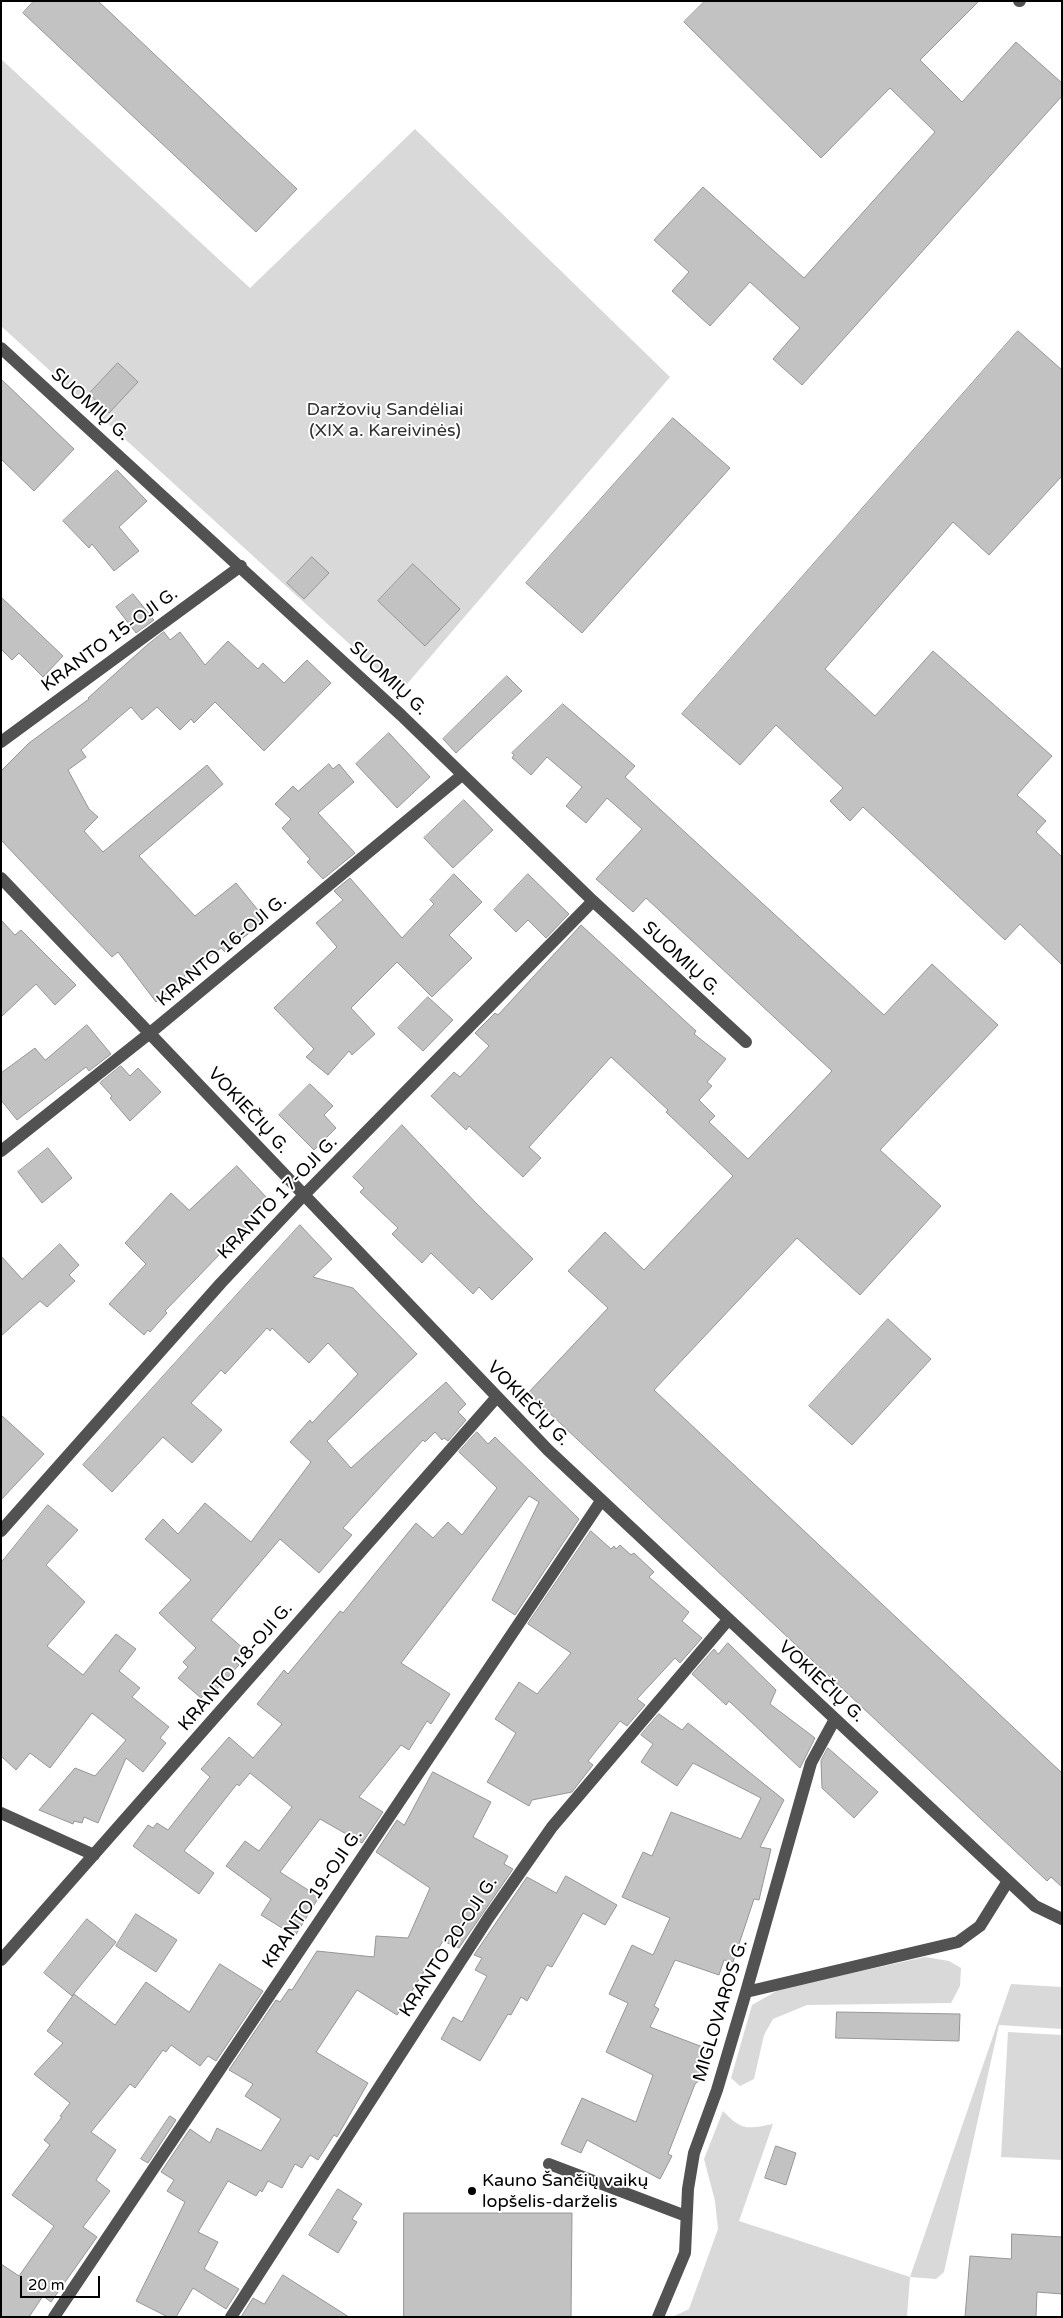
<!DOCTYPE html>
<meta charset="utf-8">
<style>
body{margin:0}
#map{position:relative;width:1063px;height:2318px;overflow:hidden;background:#fff;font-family:"Varela Round",sans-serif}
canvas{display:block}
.frame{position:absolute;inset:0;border:2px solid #000;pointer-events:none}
.scale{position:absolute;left:20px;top:2276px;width:80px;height:22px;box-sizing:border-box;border:2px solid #000;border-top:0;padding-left:6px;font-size:15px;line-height:18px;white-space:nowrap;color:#000;-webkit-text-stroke:4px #fff;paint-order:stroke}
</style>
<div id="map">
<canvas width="1063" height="2318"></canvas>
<div class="frame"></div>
<div class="scale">20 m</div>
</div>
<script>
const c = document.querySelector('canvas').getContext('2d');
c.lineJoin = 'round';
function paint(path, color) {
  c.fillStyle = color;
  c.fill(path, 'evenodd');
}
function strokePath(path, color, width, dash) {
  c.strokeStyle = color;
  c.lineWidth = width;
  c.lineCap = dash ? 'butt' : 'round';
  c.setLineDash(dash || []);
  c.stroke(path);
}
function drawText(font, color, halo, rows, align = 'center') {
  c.font = font + ' "Varela Round",sans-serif';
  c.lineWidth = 4;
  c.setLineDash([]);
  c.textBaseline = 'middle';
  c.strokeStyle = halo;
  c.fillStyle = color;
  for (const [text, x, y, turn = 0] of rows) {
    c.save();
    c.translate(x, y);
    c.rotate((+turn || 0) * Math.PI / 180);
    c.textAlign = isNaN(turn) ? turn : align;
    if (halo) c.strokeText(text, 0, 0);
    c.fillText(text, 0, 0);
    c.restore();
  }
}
const green = new Path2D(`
 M1,59L250,288L415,129L670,377L401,691L1,326Z
 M925,1957L949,1961L961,1968L960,1986L951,2003L807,2005L773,2019L764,2035L754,2079L740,2086L731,2078L752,2005L780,1989Z
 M1011,1984L1062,1987V2029L999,2025L944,2272L936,2279L910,2277L907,2317H672L689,2309L718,2229L715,2201L704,2159L723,2111C742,2131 747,2129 773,2124L739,2221L910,2277Z
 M1008,2032L1062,2035V2160L1001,2157Z`);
const building = new Path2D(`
 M34,1H98L297,189L256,232L23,13Z
 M705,1H979L920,60L962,102L1016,42L1062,83V96L802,385L773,359L800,328L750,282L710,326L672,291L689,272L654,240L703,187L804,278L935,132L890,88L821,158L684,22Z
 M1018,331L1062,370V476L989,555L953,522L825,669L875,716L933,651L1052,756L1017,795L1046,821L1036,832L1062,857V965L1020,924L1005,940L863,807L850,821L830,801L843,788L776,725L740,765L682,714Z
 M118,363L138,382L109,413L89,394Z
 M1,379L74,449L34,491L1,459Z
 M673,418L730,468L582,633L526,583Z
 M117,470L147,501L119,527L139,551L114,571L92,544L89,548L63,521Z
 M312,557L329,573L304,599L287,583Z
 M413,564L460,609L425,646L378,601Z
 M133,594L154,620L136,633L116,607Z
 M1,597L63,656L43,677L19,653L12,660L1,649Z
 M164,632L170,640L180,632L205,665L228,641L258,669L263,663L284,683L307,660L331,683L264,751L215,702L194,723L191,719L180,730L157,707L142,720L131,707L81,750L86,757L68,770L89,809L98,817L84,831L103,852L207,765L223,784L139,856L195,916L236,883L266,920L225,952L221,948L184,976L186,978L156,1002L118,952L112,957L1,840V771L29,743L89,699L88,698L146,646Z
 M507,676L522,691L456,753L443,739Z
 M563,704L635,766L625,777L884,1015L932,964L998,1025L880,1150L941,1206L860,1295L797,1238L654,1390L1062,1773V1887L1051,1877L1047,1881L528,1393L608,1308L568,1271L605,1232L644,1270L733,1176L666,1112L668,1110L611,1057L529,1147L541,1158L523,1177L469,1126L466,1130L431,1096L454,1072L460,1077L489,1046L475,1033L495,1013L498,1015L581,925L696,1031L694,1034L726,1059L707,1082L712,1086L699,1100L715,1116L709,1122L748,1159L832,1071L646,898L633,912L596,879L642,829L607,798L586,823L566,806L582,787L547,757L531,775L512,758L514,755L512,753Z
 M389,733L430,777L397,808L356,764Z
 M329,764L333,769L339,764L354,782L318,813L355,853L323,879L307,862L310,859L282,828L291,819L275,804L293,786L298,791Z
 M464,800L493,830L453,868L424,838Z
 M454,874L482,902L449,935L472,958L432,997L397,962L351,1008L375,1034L352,1055L349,1051L328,1075L306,1057L314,1049L274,1008L337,947L316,923L343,900L334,891L350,878L402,938L434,904L430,900Z
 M528,874L569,914L546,938L528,920L516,932L494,910Z
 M1,920L15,935L21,930L76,985L55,1005L36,984L1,1017Z
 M428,997L453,1020L423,1051L398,1028Z
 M87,1025L111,1054L89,1071L86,1067L17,1120L1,1100V1073L35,1048L45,1060Z
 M121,1066L130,1076L138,1068L161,1092L130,1121L110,1098L112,1096L100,1083Z
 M310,1084L333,1106L324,1115L336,1128L314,1150L279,1115Z
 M402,1125L477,1204L533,1259L492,1300L479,1287L473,1294L431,1253L422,1263L392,1234L398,1228L360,1192L364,1188L353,1177Z
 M48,1148L72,1178L42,1203L18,1172Z
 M237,1166L268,1199L243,1222L247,1226L165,1311L167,1313L150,1332L148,1330L144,1335L109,1304L146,1264L125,1243L171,1193L189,1210Z
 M300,1225L332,1259L313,1277L353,1288L417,1354L327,1441L351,1468L446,1382L466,1404L458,1412L466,1420L448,1441L444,1438L442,1440L435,1432L425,1442L423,1440L343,1528L352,1535L319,1573L280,1539L211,1620L245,1650L234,1661L239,1665L216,1690L212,1686L201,1698L178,1678L188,1667L183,1662L196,1648L159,1613L191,1580L145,1539L163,1519L178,1534L205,1503L251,1542L311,1462L290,1442L310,1420L312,1423L358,1374L328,1343L309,1363L272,1328L270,1331L267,1328L225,1374L221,1370L191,1403L222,1430L192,1463L163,1437L112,1492L83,1465Z
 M60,1244L79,1265L69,1275L75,1281L47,1307L40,1301L1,1336V1256L22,1279Z
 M888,1319L931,1359L852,1445L809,1406Z
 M1,1415L44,1454L1,1500Z
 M477,1432L488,1444L495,1437L579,1519L515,1615L492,1600L539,1502L529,1496L401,1663L450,1694L431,1724L427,1721L409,1750L401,1745L359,1797L383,1812L362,1843L320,1819L280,1872L319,1897L295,1936L261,1915L271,1899L226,1866L245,1841L259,1851L292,1807L250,1773L239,1786L237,1784L184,1851L214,1873L199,1894L133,1846L148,1825L153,1828L157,1823L168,1830L210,1777L201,1769L229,1737L253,1758L282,1724L257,1704L284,1670L288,1674L340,1611L343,1613L416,1523L433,1538L448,1522L462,1535L497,1488L459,1452Z
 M48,1505L78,1530L46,1565L85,1602L47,1646L83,1675L116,1634L136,1649L119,1671L140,1688L132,1697L169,1727L160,1738L166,1743L143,1772L126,1758L98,1823L84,1817L82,1823L74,1821L73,1824L39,1810L75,1768L95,1776L126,1740L92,1713L50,1768L30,1753L16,1770L1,1756V1563Z
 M591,1531L611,1549L614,1546L616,1549L620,1545L631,1555L634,1553L654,1572L649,1577L689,1612L682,1621L702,1638L680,1663L675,1658L637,1699L645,1705L627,1726L620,1721L588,1761L593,1765L572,1792L532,1800L529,1806L487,1782L516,1733L495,1719L519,1682L537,1694L571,1653L528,1624Z
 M728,1643L776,1690L770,1704L815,1738L800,1768L729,1701L726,1705L692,1674L714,1649L718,1654Z
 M659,1714L682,1730L688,1723L784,1800L760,1847L771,1849L759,1900L754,1899L733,1962L724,1960L719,1975L675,1960L654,2006L659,2009L650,2027L708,2049L705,2058L706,2075L695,2084L668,2154L672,2156L660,2179L587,2140L581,2153L561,2144L582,2098L636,2122L653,2075L606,2052L628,2003L609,1994L632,1945L653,1955L670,1918L622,1897L643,1852L652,1856L671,1812L741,1839L761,1798L693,1763L677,1786L641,1762L653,1744L641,1735Z
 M828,1748L878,1792L854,1818L822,1788L821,1761Z
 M433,1772L491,1802L473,1837L508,1856L504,1864L513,1869L459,1948L443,1941L397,2015L357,1990L316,2052L368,2083L337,2137L334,2135L318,2160L310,2155L302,2168L295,2164L282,2188L268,2181L262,2192L260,2190L256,2196L228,2181L198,2232L218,2242L204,2269L239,2289L226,2309L193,2288L176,2317H168L136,2301L185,2202L167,2191L174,2180L161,2172L190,2129L210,2143L217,2128L261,2151L281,2119L245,2096L253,2084L229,2070L276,2000L280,2002L289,1989L292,1990L317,1951L374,1957L376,1936L408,1938L430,1888L376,1852L397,1820L404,1825Z
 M566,1876L617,1905L605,1925L583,1913L552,1967L547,1965L527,2001L521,1997L511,2015L508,2014L480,2061L441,2039L453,2017L462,2022L487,1976L475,1970L482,1958L474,1955L527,1877L556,1893Z
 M136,1914L177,1940L156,1972L116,1946Z
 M87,1919L116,1942L72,1996L44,1973Z
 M220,1964L263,1991L216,2061L208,2056L200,2066L171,2045L166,2052L163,2050L135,2088L130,2084L91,2132L116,2150L96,2180L110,2191L83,2227L97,2237L51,2302L43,2296L29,2317H1V2264L19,2276L54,2226L12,2195L50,2145L44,2140L62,2117L60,2116L70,2103L34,2074L63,2043L47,2031L74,1994L115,2025L146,1982L189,2012Z
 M837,2012L960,2014L959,2041L836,2038Z
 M170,2116L176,2120L148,2163L141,2159Z
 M776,2146L796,2153L786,2185L765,2178Z
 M338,2189L362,2204L352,2219L357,2222L338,2253L309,2235Z
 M404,2213H572L571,2317H404Z
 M1012,2234L1062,2237V2294L1037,2292L1036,2317H965L970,2256L1011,2259Z
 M283,2275L349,2317H241L253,2298L264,2304Z`);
const minor = new Path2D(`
 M1019,1H1020
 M1,348L401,715L593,901L746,1042
 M1,742L241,566
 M1,878L548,1450L1035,1906L1062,1919
 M1,1151L150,1033L462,775
 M1,1531L221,1283L304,1195L593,901
 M1,1813L94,1855
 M1,1960L496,1398
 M746,1992L958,1942L980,1926L1008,1881
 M549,2164L686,2216
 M54,2317L601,1501
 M231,2317L489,1917L552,1827L728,1620
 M658,2317L685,2253L688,2189L694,2153L717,2090L746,1992L811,1763L835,1719`);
const markers = [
 [472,2191,5,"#000"]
];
const streetNames = [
 ["SUOMIŲ G.",90,405,42],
 ["KRANTO 15-OJI G.",110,640,-36],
 ["SUOMIŲ G.",388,679,43],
 ["KRANTO 16-OJI G.",222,951,-40],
 ["SUOMIŲ G.",681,959,43],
 ["VOKIEČIŲ G.",248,1111,47],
 ["KRANTO 17-OJI G.",278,1198,-46],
 ["VOKIEČIŲ G.",528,1404,46],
 ["KRANTO 18-OJI G.",236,1667,-49],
 ["VOKIEČIŲ G.",821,1682,43],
 ["KRANTO 19-OJI G.",313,1899,-56],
 ["KRANTO 20-OJI G.",449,1947,-57],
 ["MIGLOVAROS G.",721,2011,-73]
];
const parkNames = [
 ["Daržovių Sandėliai",385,410],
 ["(XIX a. Kareivinės)",385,431]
];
const poiNames = [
 ["Kauno Šančių vaikų",482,2181],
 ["lopšelis-darželis",482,2202]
];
paint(green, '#d9d9d9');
paint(building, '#c2c2c2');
strokePath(building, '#969696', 1);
strokePath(minor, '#525252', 12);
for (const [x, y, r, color] of markers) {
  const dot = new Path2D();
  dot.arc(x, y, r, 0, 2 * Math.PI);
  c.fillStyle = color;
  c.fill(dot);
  strokePath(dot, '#fff', 2);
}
drawText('18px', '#000', '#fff', streetNames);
drawText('18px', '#303030', '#fff', parkNames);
drawText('18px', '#000', '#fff', poiNames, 'left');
</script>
